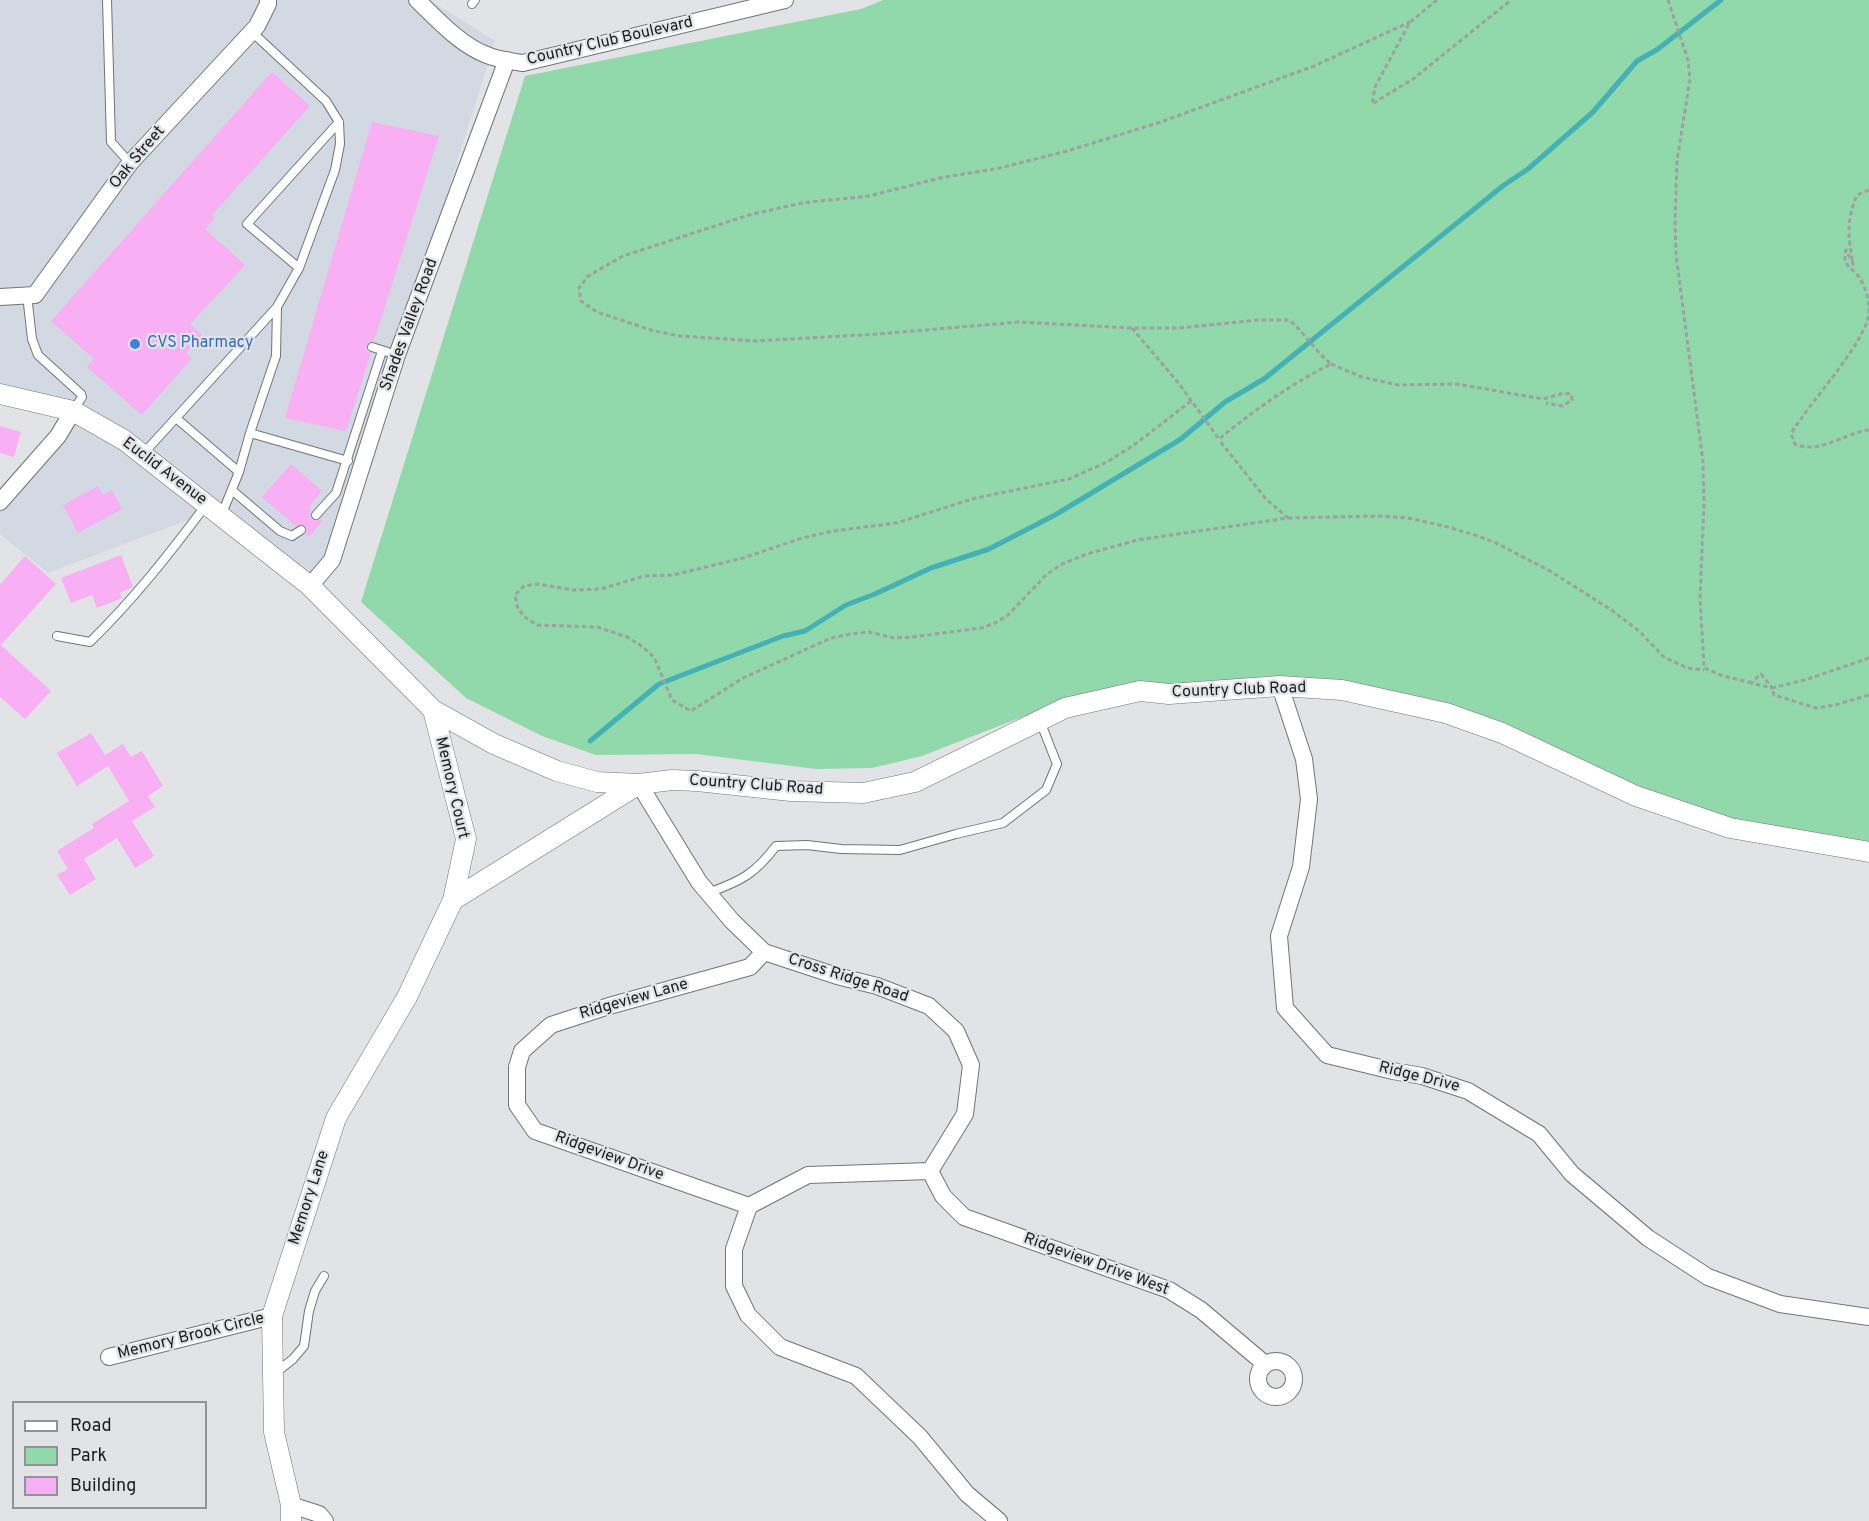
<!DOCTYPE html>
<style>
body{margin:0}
#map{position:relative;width:1869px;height:1521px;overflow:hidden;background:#e1e3e7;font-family:Overpass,sans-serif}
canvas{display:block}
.legend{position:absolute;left:12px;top:1401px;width:195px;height:108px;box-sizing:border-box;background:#e1e3e7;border:2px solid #929396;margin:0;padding:8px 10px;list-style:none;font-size:18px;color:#1b1c1d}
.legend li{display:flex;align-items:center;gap:12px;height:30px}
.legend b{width:30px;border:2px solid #929396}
</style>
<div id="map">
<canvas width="1869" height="1521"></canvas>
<ul class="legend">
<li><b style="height:8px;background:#fff"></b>Road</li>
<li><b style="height:16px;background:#91d8aa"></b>Park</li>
<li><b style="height:16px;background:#f9aff3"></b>Building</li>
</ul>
</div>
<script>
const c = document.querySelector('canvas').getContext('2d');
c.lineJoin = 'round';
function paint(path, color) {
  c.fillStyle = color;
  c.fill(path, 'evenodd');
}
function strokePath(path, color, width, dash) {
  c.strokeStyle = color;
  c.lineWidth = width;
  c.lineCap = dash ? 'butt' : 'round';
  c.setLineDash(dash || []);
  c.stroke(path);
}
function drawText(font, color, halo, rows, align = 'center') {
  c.font = font + ' Overpass,sans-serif';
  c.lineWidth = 4.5;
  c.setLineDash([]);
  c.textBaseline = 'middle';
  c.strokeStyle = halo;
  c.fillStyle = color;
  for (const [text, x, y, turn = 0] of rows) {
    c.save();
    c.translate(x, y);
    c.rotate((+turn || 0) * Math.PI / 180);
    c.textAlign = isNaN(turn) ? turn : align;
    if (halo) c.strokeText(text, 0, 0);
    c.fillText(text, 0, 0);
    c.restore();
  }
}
const built = new Path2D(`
 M0,0H430L495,41L332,560L310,586L214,510L48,573L0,534V500L72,411L0,396Z`);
const green = new Path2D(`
 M883,0H1869V845L1732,821L1343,682L1063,701L922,756L872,768L816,769L696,754L596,755L542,736L466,698L361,602L525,76L861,9Z`);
const stream = new Path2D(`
 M590,741L659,684L783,636L805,631L846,605L875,594L931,568L989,549L1055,515L1181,439L1225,402L1264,379L1504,185L1528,169L1593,112L1637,61L1658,49L1721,0`);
const building = new Path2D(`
 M272,72L310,106L212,215L215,218L205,229L245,265L190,324L202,335L186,353L192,358L142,415L87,367L94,359L51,321Z
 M372,122L439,136L374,341L368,342L366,346L367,351L371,353L346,431L285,418Z
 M0,426L21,432L14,457L0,453Z
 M291,464L322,491L308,508L311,511L310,516L312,520H323L309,537L306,534L307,529L304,525L296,526L262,497Z
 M98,486L103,495L112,490L122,509L78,533L63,505Z
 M121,555L133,587L120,593L122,598L97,608L92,595L71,603L61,578Z
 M25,556L56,584L1,645L51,691L25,719L0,697V585Z
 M91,733L105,755L123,744L131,757L142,751L163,786L148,796L155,807L132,821L154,856L135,868L117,838L84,859L96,879L70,895L57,875L68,869L57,851L94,828L92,824L129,801L108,766L77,786L57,753Z`);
const path = new Path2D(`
 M1437,0L1410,22L1375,87L1372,104L1413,79L1511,0
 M1668,0L1688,60L1690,79L1677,161L1675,222L1676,254L1703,462L1704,504L1700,598L1704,668L1723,676L1753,683
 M1869,190L1857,195C1846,221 1848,236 1853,264L1846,250C1841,268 1854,267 1861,280C1866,289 1869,301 1869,311C1869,340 1807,405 1791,434L1795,444C1820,455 1844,433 1869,430
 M1132,328L1180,385L1219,439C1253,411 1291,384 1331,364C1315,351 1305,333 1289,320H1259L1179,328H1132L1019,322L878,334L755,341L680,336L654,331L597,312L581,301L579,288L588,276L623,256L749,215L802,203L869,196L940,178L1000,168L1067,151L1161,122L1314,66L1410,22
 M1331,364L1362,377L1398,385L1457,384L1543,399L1564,393L1571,394L1572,400L1562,406L1546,403
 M1191,401L1134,445L1107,462L1069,479L976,498L896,523L833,531L802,538L743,558L673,575L644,576L601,589L574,590L538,584L524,586L515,595L518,609L526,618L537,625L597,627L627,637L643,647L654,657L672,700L691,711L743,678L831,638L850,634L869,632L894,638L912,637L981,628L995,623L1007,616L1047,574L1062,564L1087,554L1137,540L1288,518L1266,499L1219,440
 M1288,518L1377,516L1408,518L1444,526L1475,535L1494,542L1550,571L1610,609L1639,631L1664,657L1687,668L1704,670
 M1869,658L1808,679L1772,688L1774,695L1816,708L1835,705L1869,695
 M1761,674L1772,688L1751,683Z`);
const service = new Path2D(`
 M107,0L111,142L130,163
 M472,4L475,0
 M299,268L247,224L339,122
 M27,295L32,339L38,355L81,394L82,397L73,411
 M372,347L397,355
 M176,418L239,472L221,516
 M250,433L348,461
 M143,454L277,307L299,268L335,170L340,144L339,122L326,101L252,32
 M239,472L250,433L276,356L277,307
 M233,491L280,531L292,536L301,530
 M316,515L336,493L382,351
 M57,636L90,642C134,599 170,553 206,505
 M708,893C741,881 755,874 776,846L807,845L841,849L900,850L956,834L1003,823L1046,790L1057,764L1040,721
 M274,1374L293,1359L304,1346L309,1311L315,1291L324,1276`);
const minor = new Path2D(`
 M417,0C437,19 460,45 487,55C498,60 511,61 523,63L785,0
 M0,297L35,295L130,163L257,26L268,4V0
 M0,502L58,436L73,411
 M310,586L332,560L397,355L507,60
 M1280,686L1304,759L1309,799L1301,867L1279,936L1285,1008L1327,1055L1393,1071L1422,1076L1468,1091L1539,1134L1572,1174L1648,1238L1708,1277L1780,1304L1869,1317
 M639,784L699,882L732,921L764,952L837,976L877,986L929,1006L956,1031L971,1065L965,1114L930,1171L808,1175L749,1206L734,1249V1286L748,1315L780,1347L856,1376L920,1437L967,1494L999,1521
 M930,1171L943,1196L964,1217L1169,1290L1201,1310L1265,1364
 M749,1206L535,1131L517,1105V1067L522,1051L551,1025L609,1006L750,967L764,952
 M109,1357L272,1316
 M1258 1379a18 18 0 1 1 36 0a18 18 0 1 1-36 0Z
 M291,1505L319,1514L325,1521`);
const tertiary = new Path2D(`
 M0,394L73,411L124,440L310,586L433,710L494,744L557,771L597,782L639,784
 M453,900L639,784L672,780L697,781L791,791L863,793L915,782L1065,708L1140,691L1169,694L1280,686L1342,690L1446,713L1502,733L1636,796L1730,828L1869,852
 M291,1521V1505L274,1432L272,1316L336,1118L407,997L453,900L466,839L433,710`);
const markers = [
 [135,344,6,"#3f7fe0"]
];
const streetNames = [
 ["Country Club Boulevard",610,42,-13],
 ["Oak Street",138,158,-50],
 ["Shades Valley Road",410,325,-70],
 ["Euclid Avenue",164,472,37],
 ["Country Club Road",1239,691,-2],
 ["Country Club Road",756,786,4],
 ["Memory Court",451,788,77],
 ["Cross Ridge Road",848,979,18],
 ["Ridgeview Lane",634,1000,-16],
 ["Ridge Drive",1419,1078,14],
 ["Ridgeview Drive",609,1157,20],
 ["Memory Lane",310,1198,-72],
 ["Ridgeview Drive West",1096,1265,20],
 ["Memory Brook Circle",191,1337,-14]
];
const shopNames = [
 ["CVS Pharmacy",147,344]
];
paint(built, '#d2d9e3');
paint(green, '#91d8aa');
strokePath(stream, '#44b1b4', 5);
paint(building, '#f9aff3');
strokePath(service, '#727477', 10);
strokePath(minor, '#727477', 18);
strokePath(tertiary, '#727477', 21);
strokePath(path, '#9ea0a3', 3, [4.5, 3]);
strokePath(service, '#fff', 8);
strokePath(minor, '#fff', 16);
strokePath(tertiary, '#fff', 20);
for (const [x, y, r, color] of markers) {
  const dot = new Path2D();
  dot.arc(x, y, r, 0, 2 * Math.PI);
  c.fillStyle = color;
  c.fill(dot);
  strokePath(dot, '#e1e3e7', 2);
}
drawText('16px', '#1b1c1d', '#e1e3e7', streetNames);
drawText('16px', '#366cbe', '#e1e3e7', shopNames, 'left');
</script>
